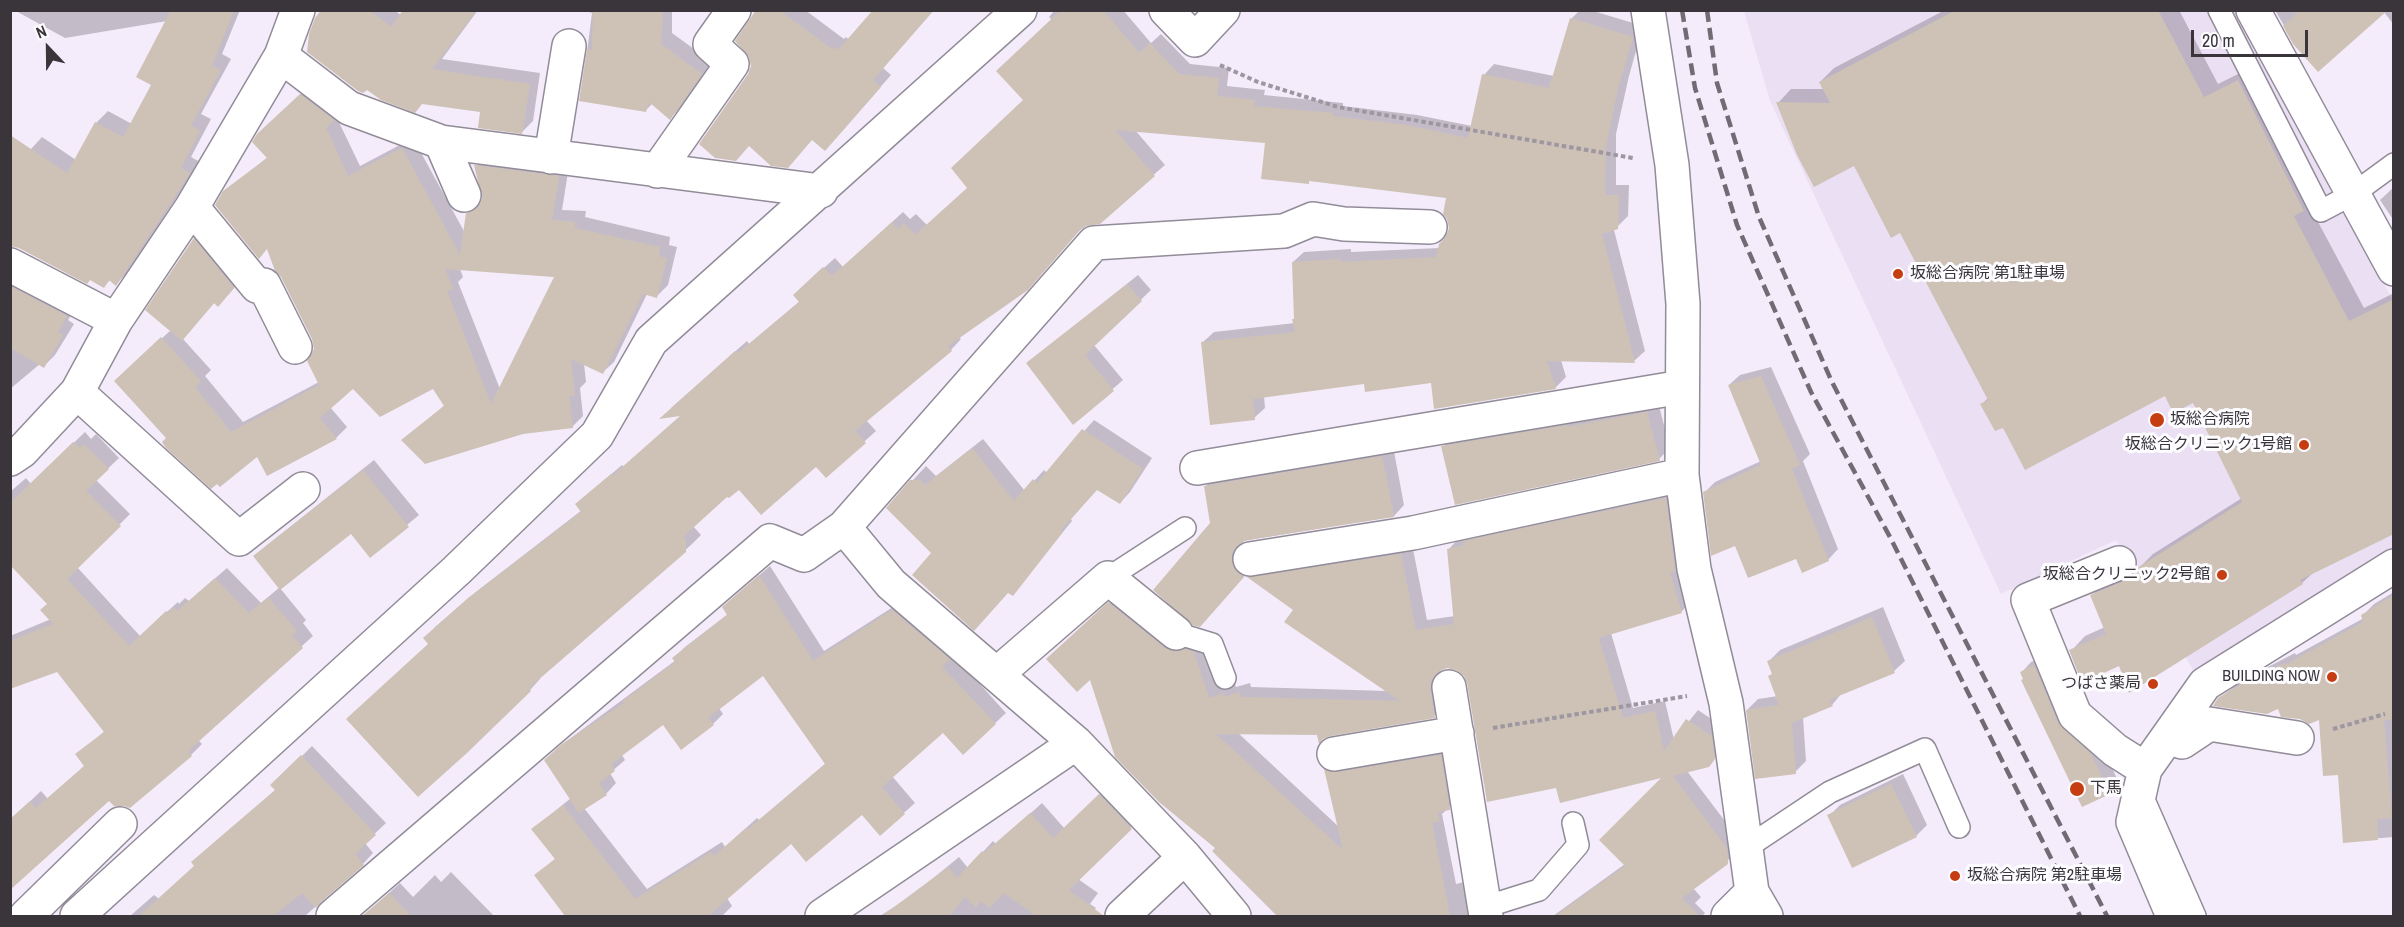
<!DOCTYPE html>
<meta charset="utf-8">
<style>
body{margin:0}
#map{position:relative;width:2404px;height:927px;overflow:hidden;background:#f4ecfa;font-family:"Archivo Narrow",sans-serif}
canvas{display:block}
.frame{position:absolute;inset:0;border:12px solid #39353b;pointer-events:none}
.north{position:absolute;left:18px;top:18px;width:60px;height:60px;-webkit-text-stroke:4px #fdfcff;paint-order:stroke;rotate:338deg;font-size:16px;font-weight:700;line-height:24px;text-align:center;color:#39353b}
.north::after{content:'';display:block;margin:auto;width:21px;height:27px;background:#39353b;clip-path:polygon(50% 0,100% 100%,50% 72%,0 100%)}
.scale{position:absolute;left:2191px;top:30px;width:117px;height:27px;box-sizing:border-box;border:3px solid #39353b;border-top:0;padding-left:8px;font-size:18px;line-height:21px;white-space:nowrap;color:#39353b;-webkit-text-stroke:4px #fdfcff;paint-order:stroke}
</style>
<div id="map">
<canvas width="2404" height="927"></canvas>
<div class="frame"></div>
<div class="north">N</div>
<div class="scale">20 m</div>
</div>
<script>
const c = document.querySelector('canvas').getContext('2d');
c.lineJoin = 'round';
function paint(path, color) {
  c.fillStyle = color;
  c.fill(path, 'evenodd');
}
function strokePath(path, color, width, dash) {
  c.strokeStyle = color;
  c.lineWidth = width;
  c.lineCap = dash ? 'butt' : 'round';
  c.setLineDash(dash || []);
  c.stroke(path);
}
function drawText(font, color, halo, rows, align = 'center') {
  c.font = font + ' "Archivo Narrow","Noto Sans JP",sans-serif';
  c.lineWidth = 6;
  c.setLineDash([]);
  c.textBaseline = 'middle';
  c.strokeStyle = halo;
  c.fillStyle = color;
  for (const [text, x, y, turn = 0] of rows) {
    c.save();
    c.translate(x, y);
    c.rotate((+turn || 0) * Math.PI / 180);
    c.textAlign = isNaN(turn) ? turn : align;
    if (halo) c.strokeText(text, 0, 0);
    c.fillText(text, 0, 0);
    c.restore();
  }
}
const built = new Path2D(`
 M1744,11H2238L2279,95L2393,300V550L2196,675L2116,540L2001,594L1770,101Z`);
const shadow = new Path2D(`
 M14,10H240L222,54L231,59L201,114L211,119L191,157L200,162L127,273L116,284L110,280L104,286L19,247L10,180L31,149L42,137L76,160L96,123L108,111L132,124L153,84L167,21L65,38Z
 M323,10H394L401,15L405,10H478L442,59L540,73L533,121L522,132Z
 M582,10H672V33L712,62L681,107L670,118L653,103L645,111L581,100L592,13Z
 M758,10H805L844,39L846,37L849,40L875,10H934L883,68L891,75L836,138L749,75L752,66Z
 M1055,10H1123L1151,43L1161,34L1190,64L1229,68L1227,86L1265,90L1264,95L1343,103V106L1417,115L1472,126L1484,75L1494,64L1554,76L1571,19L1578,12L1571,10H1590L1643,26L1629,76L1616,134V185H1629L1628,216L1614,230L1645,351L1634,361L1561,360L1566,377L1555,388L1433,382H1365L1264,396L1265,408L1254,418L1203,342L1214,332L1295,323L1293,262L1304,252L1351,249V252L1439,248L1450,228L1447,197L1311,179L1308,182L1266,142L1135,130L1165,165L1099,222L1086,225L959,337L961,339L951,350L866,420L876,431L826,476L816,465L739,488L728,495L693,526L701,535L691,545L539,677L540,679L530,690L430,644L435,627L481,588L582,510L588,494L622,465L624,467L683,414L671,408L747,341L749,344L800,301L806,284L835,258L843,267L903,212L910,219L916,214L927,225L969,188L1025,100L1052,20L1049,17Z
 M1945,10H2179L2218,84L2252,67L2309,205L2364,308L2394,293V339L2314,572L2302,583L2120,664L2071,651L2085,636L2105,627L2092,595L2106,581L2139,568L2153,554L2242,498L2193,401L2166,394L2003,426L1982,404L1988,398L1901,231L1855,164L1778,103L1791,89H1824L1820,82L1834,68Z
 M2275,10H2394V25L2384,12L2294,43Z
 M312,84L336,116L360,166L413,138L465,233L468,214L483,200L476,166L486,155L569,166L562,210L586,211L585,217L670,237L669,245L677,247L668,285L657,296L647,294L614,362L603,372L584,363L586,382L580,388L583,416L572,427L403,440L445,405L433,387L353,386L330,407L347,427L336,438L267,474L257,455L168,437L127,370L171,330L195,239L205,229L244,276L229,294L215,302L183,339L211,370L205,376L243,422L319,382L313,338L268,247L224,192L268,157L270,123ZM460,269L556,276L500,389L458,282L463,277Z
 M2394,187V221L2380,200Z
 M10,268L78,304L68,320L74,324L55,355L44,366L40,364L10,389Z
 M1138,275L1151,290L1094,345L1123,380L1074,423L1028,363Z
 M1771,367L1810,454L1803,461L1838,549L1828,560L1797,557L1736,544L1705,492L1715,482L1761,461L1729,385L1740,375Z
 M1658,402L1670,448L1659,459L1443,447L1454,436Z
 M1094,420L1152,458L1130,492L1120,503L1098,488L1071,519L1072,521L1012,594L933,553L888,507L926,466L936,476L983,439L1025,491L1044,470L1047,473Z
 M85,432L91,439L96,434L119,458L96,480L130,514L77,567L140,636L178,602L179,604L185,598L189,601L227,568L261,603L280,587L266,546L374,460L419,515L370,556L351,532L280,588L306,620L303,623L313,636L198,740L202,744L191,755L129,807L109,798L10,820L41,791L48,799L86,765L77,755L105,731L57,670L10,688V636L51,619L49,603L10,563V492L26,478L31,484Z
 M1393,446L1404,505L1394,516L1243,541L1242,551L1254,565L1211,614L1212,523L1206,486L1217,475Z
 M1676,488L1692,601L1682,611L1611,633L1633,708L1665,701L1674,740L1698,710L1722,726L1719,754L1708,765L1687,771L1737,837L1738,852L1693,888L1701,897L1695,903L1705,913L1702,916H1553L1625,864L1666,776L1557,786L1469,683L1465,675L1457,668L1445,667L1441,669L1440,679L1445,706L1434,716L1318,734L1237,732L1339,827L1326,770L1336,760L1451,745L1460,798L1442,814L1456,884L1464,882L1473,916H1373L1371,908L1364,916H1276L1278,915L1217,848L1091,677L1058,649L1120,593L1204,642L1219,688L1235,684L1236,687L1250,683L1251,687L1387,691L1295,609L1249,577L1259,567L1412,544L1427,620L1455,616L1449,549L1459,538Z
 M770,566L824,651L904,600L1006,713L963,753L943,731L892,776L915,803L880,834L862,813L792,842L727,898L732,906L722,916H566L536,876L556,858L533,829L571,798L556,749L676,660L674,658L685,647L728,614L734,597ZM764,674L826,763L759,820L757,818L725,847L722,842L647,889L584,808L606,794L616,783L610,773L625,760L622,755L664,723L713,724L723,714L719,708Z
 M2394,592V837L2345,841L2340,774L2321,718L2278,707L2219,699L2241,681L2295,653L2296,655L2364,618L2363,615L2374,604Z
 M1883,607L1905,661L1894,671L1842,693L1832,705L1803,717L1806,761L1795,772L1747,710L1758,699L1778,696L1774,673L1769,661L1780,650Z
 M2044,657L2101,744L2119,783L2109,792L2082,805L2022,672L2031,662Z
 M312,746L386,823L365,843L373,853L363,864L305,916H130L154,895L159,899L277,789L273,785Z
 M1903,774L1927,825L1916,836L1829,816L1840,805Z
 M1110,784L1141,817L1078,879L1098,893L1090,904L1096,908L1089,916H880L914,894L959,857L968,868L993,841L996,844L1042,803L1065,829Z
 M451,872L494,916H364L400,883L413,897L435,875L441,882Z`);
const building = new Path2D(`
 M171,10H234L212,66L221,70L191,125L200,131L181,168L190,173L116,286L109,280L104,288L90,280L87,284L19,248L10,246V135L67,173L95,122L123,137L151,85L136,77Z
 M321,10H369L391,27L403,10H477L432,69L530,84L522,134L478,128L480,112L422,104L415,113L381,100L367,90L363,93L358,91L307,52L309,34L315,18Z
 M593,10H663L661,44L702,74L670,120L649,102L646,112L579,101L587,49L592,50Z
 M756,10H779L832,49L834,47L838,50L873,10H934L873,80L881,87L825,151L812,140L788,168L771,166L749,146L736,161L715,158L699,144L748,74L751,66L749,57L735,41Z
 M1061,10H1103L1139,53L1150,43L1179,74L1219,78L1217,96L1255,100L1254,106L1333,113V116L1406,125L1468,138L1482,74L1549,88L1570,18L1633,37L1618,88L1606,146L1605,195H1619L1618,229L1602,234L1635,363L1547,361L1556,389L1434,409L1431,383L1365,392L1364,384L1253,399L1255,420L1210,425L1201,342L1295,332L1292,319H1294L1292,262L1341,259V262L1436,257L1439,244L1446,237L1449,228L1447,219L1443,214L1446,198L1309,181V184L1261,179L1265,143L1115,130L1155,176L1100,224L1086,226L1080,230L1028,290L948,346L952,351L855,431L866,443L826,478L816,467L761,515L739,490L729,498L727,497L683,537L686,539V552L529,688L531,691L467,753L418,797L346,719L428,644L423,638L468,598L581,512L575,504L611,474L612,476L680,416L659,419L735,351L738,353L799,302L793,295L823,267L832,276L892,222L898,229L904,223L915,235L967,188L951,168L1023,100L996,71Z
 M1956,10H2158L2204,97L2238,80L2304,211L2294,216L2349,321L2394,299V534L2300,580L2303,584L2129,693L2119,666L2082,683L2069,650L2106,634L2090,595L2127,580L2133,575L2137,568L2242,502L2193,403L2173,413L2165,396L2025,470L2003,428L1995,431L1980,404L1988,400L1900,233L1891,238L1854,166L1814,187L1797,155L1776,102L1830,103L1819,82Z
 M2300,10H2388L2318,72L2293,44L2283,26Z
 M300,94L334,120L326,128L348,176L402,148L460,255L466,213L479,207L482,198L474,165L559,176L552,220L575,222V228L660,247L659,256L667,258L657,298L643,294L603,374L571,359L575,395L569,396L573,428L523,434L425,464L401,440L444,406L433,389L380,417L353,389L320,418L337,439L267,476L257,457L220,487L217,484L211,489L166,448L162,442L166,438L114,381L161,337L201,381L195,387L231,432L319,385L307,361L314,349L312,339L281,277L275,271L267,249L259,259L215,205L223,191L267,158L252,142L257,134ZM445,269L554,277L491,404L447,291L453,289Z
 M194,238L234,288L218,307L214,303L182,341L145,310Z
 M1127,284L1142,301L1085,355L1114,391L1073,425L1026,363Z
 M10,286L67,316L58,332L63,335L44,368L10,348Z
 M1761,376L1800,465L1792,469L1829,561L1802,573L1796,559L1748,578L1735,546L1711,556L1703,492L1761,465L1728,385Z
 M1647,412L1660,461L1455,505L1441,446L1567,425V427Z
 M1082,429L1143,469L1120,504L1097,490L1061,530L1063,532L1013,596L1008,593L974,631L912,575L931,553L886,508L910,480H920L925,485L972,448L1014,501L1033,479L1037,483Z
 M73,442L80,448L84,444L109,469L86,491L121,526L67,579L129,646L166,611L168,613L174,607L177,611L215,578L249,613L268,597L297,631L292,635L303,648L188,751L192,756L130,808L124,806H114L109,801L10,890V819L30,801L36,808L84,766L75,754L104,732L57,672L10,689V641L53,624L40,610L47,604L10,565V503Z
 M1382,456L1394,517L1247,540L1239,544L1232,553V563L1236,571L1244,577L1200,627L1192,625L1153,590L1210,523L1204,486Z
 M363,470L409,527L370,558L351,534L280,590L253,556Z
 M1666,498L1675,571L1670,573L1682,613L1599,638L1623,718L1655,711L1664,751L1686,719L1712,736L1715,759L1709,767L1673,776L1727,848L1728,864L1682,898L1699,916H1555L1625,866L1599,840L1661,778L1560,803L1556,788L1487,802L1467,683L1464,676L1456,670L1447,668L1438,672L1431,681L1430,690L1435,718L1331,736L1323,739L1319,744L1317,735L1216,734L1343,850L1324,769L1337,772L1441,755L1450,810L1437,812L1440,821L1432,823L1450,916H1277L1212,851L1215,848L1159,802L1115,757L1090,680L1077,692L1046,659L1108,602L1165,648L1174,652L1185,649L1194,652L1209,698L1224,693L1225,697L1239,692L1241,697L1400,701L1284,622L1293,610L1247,577L1401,554L1416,630L1454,624L1447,549L1464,545L1463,541Z
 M759,575L813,661L892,610L950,659L942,667L996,724L963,755L943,733L882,787L905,814L880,836L862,815L806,862L791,844L708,916H565L534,875L555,859L531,829L563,805L635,899L711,852L714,856L746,828L747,830L825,764L763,676L708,718L714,725L681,750L663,725L611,764L615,771L599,783L607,795L579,813L544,760L562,744L624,703L623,701L675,662L672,658L727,615L722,607Z
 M2394,595V719L2384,720L2392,818L2377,819L2378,840L2343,843L2338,775L2323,776L2319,720L2309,724L2300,719L2281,717L2278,709L2267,714L2213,706L2218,698L2229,691L2284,663L2285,665L2363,622L2361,615Z
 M1872,617L1895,673L1829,700L1833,706L1792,723L1796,774L1755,779L1746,710L1779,705L1768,676L1772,674L1767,661Z
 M2034,665L2058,723L2091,754L2110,794L2082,807L2021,680L2023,679L2020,672Z
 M301,755L376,835L355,854L364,865L321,902L316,908L302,893L273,916H139L194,866L191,862L275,790L270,785Z
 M1891,784L1917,837L1852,868L1827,815Z
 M1099,794L1132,829L1069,890L1104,916H1036L1004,893L989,908L981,901L976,907L965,897L949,916H882L948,867L957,878L982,851L984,853L1030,813L1053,838Z
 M389,893L411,916H362Z`);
const path = new Path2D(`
 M1220,65L1258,82L1338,107L1633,158
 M1493,728L1687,696
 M2333,729L2385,714`);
const service = new Path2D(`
 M2219,10L2321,211L2353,194L2394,164
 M1108,578L1185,528
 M1176,633L1212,644L1225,678
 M2141,793L2195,916
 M1746,848L1830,792L1925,749L1959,827
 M1485,907L1539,890L1578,845L1573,823`);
const minor = new Path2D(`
 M1166,10L1195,40L1223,10
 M1648,10L1672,165L1683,304L1682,475L1694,569L1726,703L1752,892
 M2253,10L2394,269
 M281,56L349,108L441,142L821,191
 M441,142L464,195
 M551,157L569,46
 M657,171L732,64L710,44L734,10
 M192,207L257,286L264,285L295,347
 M10,265L116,320
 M77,392L239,539L303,489
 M10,459L22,451L77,392L116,320L192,207L281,56L298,10
 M1197,468L1682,387
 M844,527L891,584L1076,743L1185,857L1234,916
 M1250,559L1413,533L1682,475
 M2119,563L2028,600L2075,715L2115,750L2145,769
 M997,674L1108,578L1176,633
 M1449,687L1486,916
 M2168,737L2182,742L2209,724L2297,738
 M1334,754L1457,733
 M26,916L120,824
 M77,916L456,571L597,435L651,341L1020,10
 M333,916L770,541L804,555L844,527L1094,243L1284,231L1313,219L1344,224L1430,227
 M822,916L1076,743
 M1122,916L1185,857
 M1728,916L1752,892L1766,916
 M2173,916L2133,822L2145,769L2205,684L2394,566`);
const rail = new Path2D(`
 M1682,10L1695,88L1737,225L1811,392L1890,537L2080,916
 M1707,10L1717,83L1759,217L1832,382L2107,916`);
const markers = [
 [1898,274,6,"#c53d11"],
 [2157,420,8,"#c53d11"],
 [2304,445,6,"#c53d11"],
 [2222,575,6,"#c53d11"],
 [2332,677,6,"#c53d11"],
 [2153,684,6,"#c53d11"],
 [2077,789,8,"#c53d11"],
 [1955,876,6,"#c53d11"]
];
const poiNames = [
 ["坂総合病院 第1駐車場",1910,274],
 ["坂総合病院",2170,420],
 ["坂総合クリニック1号館",2292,445,"right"],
 ["坂総合クリニック2号館",2210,575,"right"],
 ["BUILDING NOW",2320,677,"right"],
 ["つばさ薬局",2141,684,"right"],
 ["下馬",2090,789],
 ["坂総合病院 第2駐車場",1967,876]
];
paint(built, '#ebdff4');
paint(shadow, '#0003');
paint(building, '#cec1b6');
strokePath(service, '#928b98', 24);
strokePath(minor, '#928b98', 36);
strokePath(path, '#9d97a1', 4, [4.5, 3]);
strokePath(service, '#fff', 21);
strokePath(minor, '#fff', 33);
strokePath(rail, '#716c74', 4.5, [12, 6]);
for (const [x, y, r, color] of markers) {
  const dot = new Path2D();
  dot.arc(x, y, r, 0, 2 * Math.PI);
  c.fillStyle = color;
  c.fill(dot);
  strokePath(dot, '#fdfcff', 2);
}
drawText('16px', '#39353b', '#fdfcff', poiNames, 'left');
</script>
